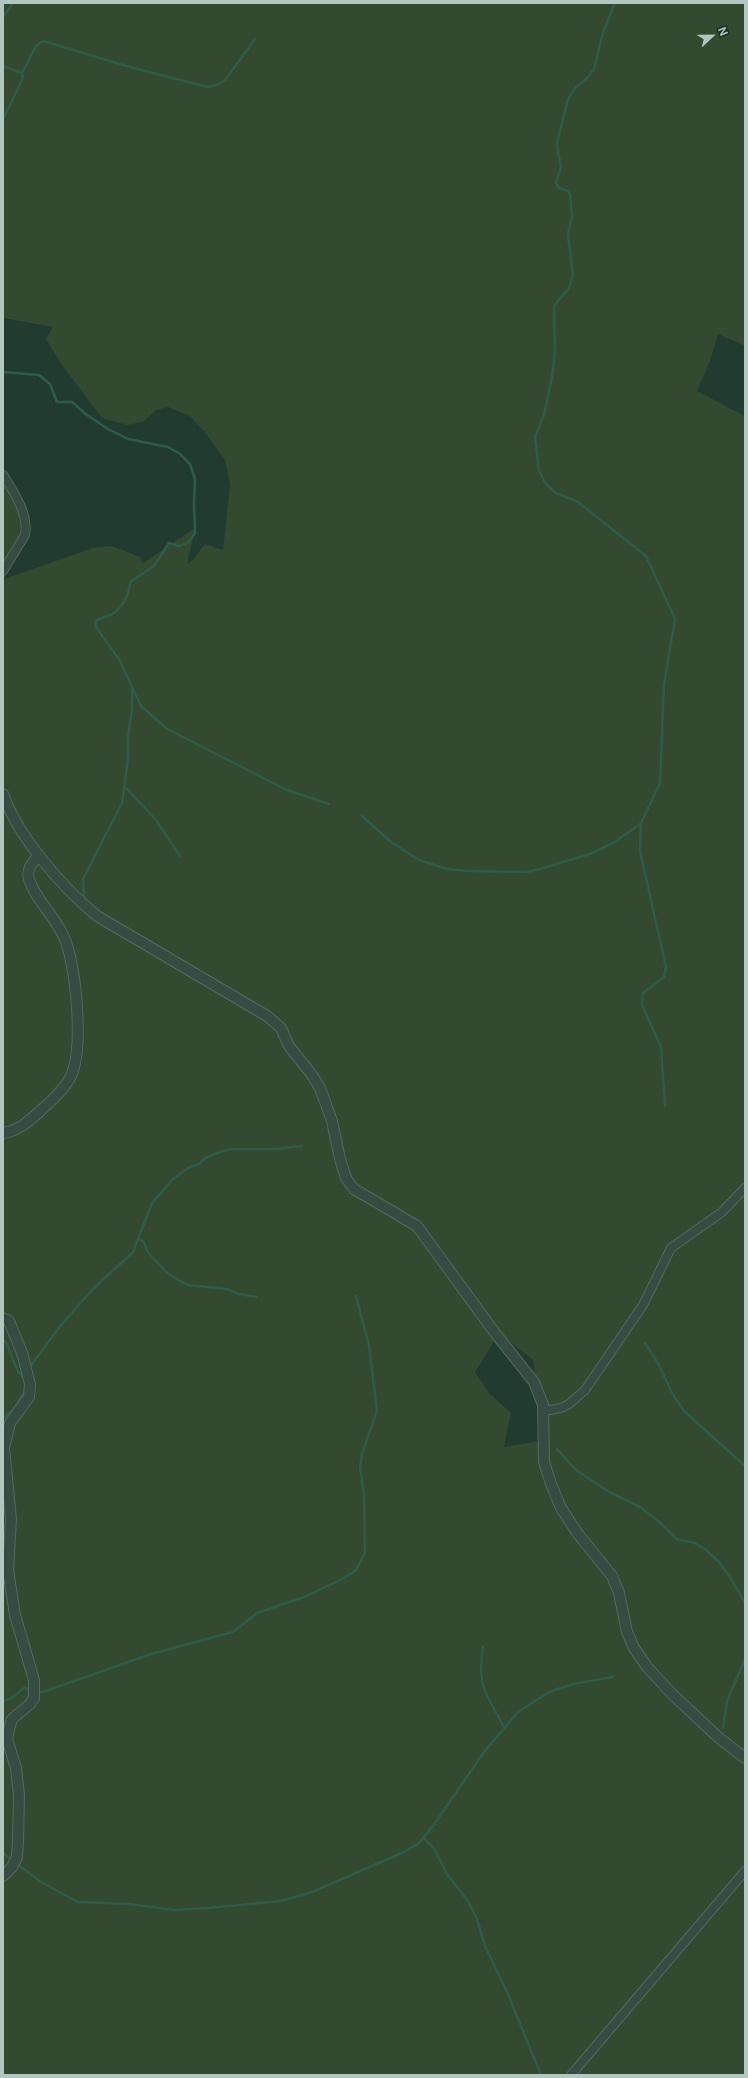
<!DOCTYPE html>
<style>
body{margin:0}
#map{position:relative;width:748px;height:2078px;overflow:hidden;background:#223b30;font-family:Inter,sans-serif}
canvas{display:block}
.frame{position:absolute;inset:0;border:4px solid #b1c7bf;pointer-events:none}
.north{position:absolute;left:692px;top:16px;width:40px;height:40px;-webkit-text-stroke:3px #1b3027;paint-order:stroke;rotate:68deg;font-size:11px;font-weight:700;line-height:16px;text-align:center;color:#b1c7bf}
.north::after{content:'';display:block;margin:auto;width:14px;height:18px;background:#b1c7bf;clip-path:polygon(50% 0,100% 100%,50% 72%,0 100%)}
</style>
<div id="map">
<canvas width="748" height="2078"></canvas>
<div class="frame"></div>
<div class="north">N</div>
</div>
<script>
const c = document.querySelector('canvas').getContext('2d');
c.lineJoin = 'round';
function paint(path, color) {
  c.fillStyle = color;
  c.fill(path, 'evenodd');
}
function strokePath(path, color, width, dash) {
  c.strokeStyle = color;
  c.lineWidth = width;
  c.lineCap = dash ? 'butt' : 'round';
  c.setLineDash(dash || []);
  c.stroke(path);
}
const green = new Path2D(`
 M3,3H745V346L718,334L710,361L697,391L745,416V2075H3V478L27,517L24,539L4,579L93,548L112,546L140,557L143,563L195,528L187,564L193,560L205,544L223,550L230,485L225,460L204,431L190,416L168,407L156,410L143,422L127,425L102,418L62,365L46,339L53,327L3,318ZM499,1333L533,1360L537,1386L540,1441L504,1447L511,1413L489,1393L475,1372Z`);
const stream = new Path2D(`
 M615,3L603,33L594,69L587,78L575,88L568,99L558,138L557,147L561,166L556,183L559,188L568,191L570,194L572,216L568,234L573,276L569,288L554,306L555,350L552,377L544,415L535,437L539,471L546,484L556,493L578,502L646,556L675,619L664,684L660,783L641,823L640,851L666,967L664,977L643,993L642,1005L661,1047L665,1106
 M3,17L13,3
 M3,66L22,73
 M22,73L36,46L43,41L133,68L208,87L219,84L226,79L255,39
 M3,119L23,78L22,73
 M3,372L39,375L50,384L57,402H72L87,415L108,429L128,439L168,447L180,454L190,464L195,479L194,504L195,533L189,542L179,546L169,543L154,566L130,582C129,595 123,608 111,615C106,617 101,617 96,621V627L120,661L141,706L167,729L287,790L329,804
 M126,788L156,820L180,856
 M362,816L391,842L419,860L447,869L467,871L527,872L540,869L590,854L615,842L640,824
 M84,899L83,879L122,803L128,759V736L132,710V689
 M138,1239L144,1242L147,1251L166,1272L178,1280L189,1285L227,1289L239,1294L257,1297
 M3,1341L6,1342L18,1372L25,1378
 M645,1343L659,1365L672,1393L684,1411L745,1466
 M29,1368L61,1325L93,1289L133,1252L152,1203L173,1179L188,1168L199,1164L205,1158L223,1151L231,1149H276L302,1146
 M3,1418L13,1410L25,1391
 M557,1449L576,1470L609,1492L640,1507L657,1520L677,1539L695,1543L706,1550L719,1562L730,1577L745,1603
 M483,1646C477,1688 485,1691 504,1727
 M36,1692H43L151,1654L233,1632L257,1613L307,1596L344,1578L356,1570L365,1553L364,1494L360,1468L362,1454L377,1411L369,1346L356,1296
 M3,1701L12,1698L24,1688L32,1691
 M723,1728L727,1701L745,1659
 M424,1838L435,1850L447,1874L468,1901L477,1919L485,1946L508,1994L541,2075
 M3,1853L13,1861
 M17,1864L41,1882L78,1902L129,1904L174,1910L208,1908L281,1901L312,1892L404,1852L419,1843L433,1826L484,1752L518,1712L549,1692L573,1684L613,1677`);
const minor = new Path2D(`
 M3,475C14,492 29,515 25,535L3,571
 M544,1411L561,1408L569,1404L585,1390L643,1305L671,1248L722,1212L745,1188
 M571,2075L745,1871`);
const tertiary = new Path2D(`
 M3,794C18,837 62,887 97,916L267,1016L281,1028L289,1046L312,1075L320,1088L332,1121L340,1159L346,1178L354,1189L417,1226L495,1333L534,1382L543,1405L544,1462L551,1484L561,1508L578,1534L612,1576L619,1593L627,1632L634,1648L647,1667L672,1694L719,1738L745,1758
 M3,1133C18,1131 28,1122 39,1112C50,1102 64,1090 71,1076C84,1046 76,973 66,942C58,918 36,902 29,879C26,869 33,862 39,855
 M3,1318L9,1321L22,1353L30,1384L29,1397L10,1423L4,1448L11,1519L8,1570L15,1615L34,1680V1698L30,1704L12,1719L9,1729L7,1739L16,1768L19,1795L18,1841L17,1857L12,1867L3,1876`);
paint(green, '#334930');
strokePath(stream, '#2f5c49', 2.5);
strokePath(minor, '#546960', 10);
strokePath(tertiary, '#546960', 12);
strokePath(minor, '#364b42', 8);
strokePath(tertiary, '#364b42', 10);
</script>
